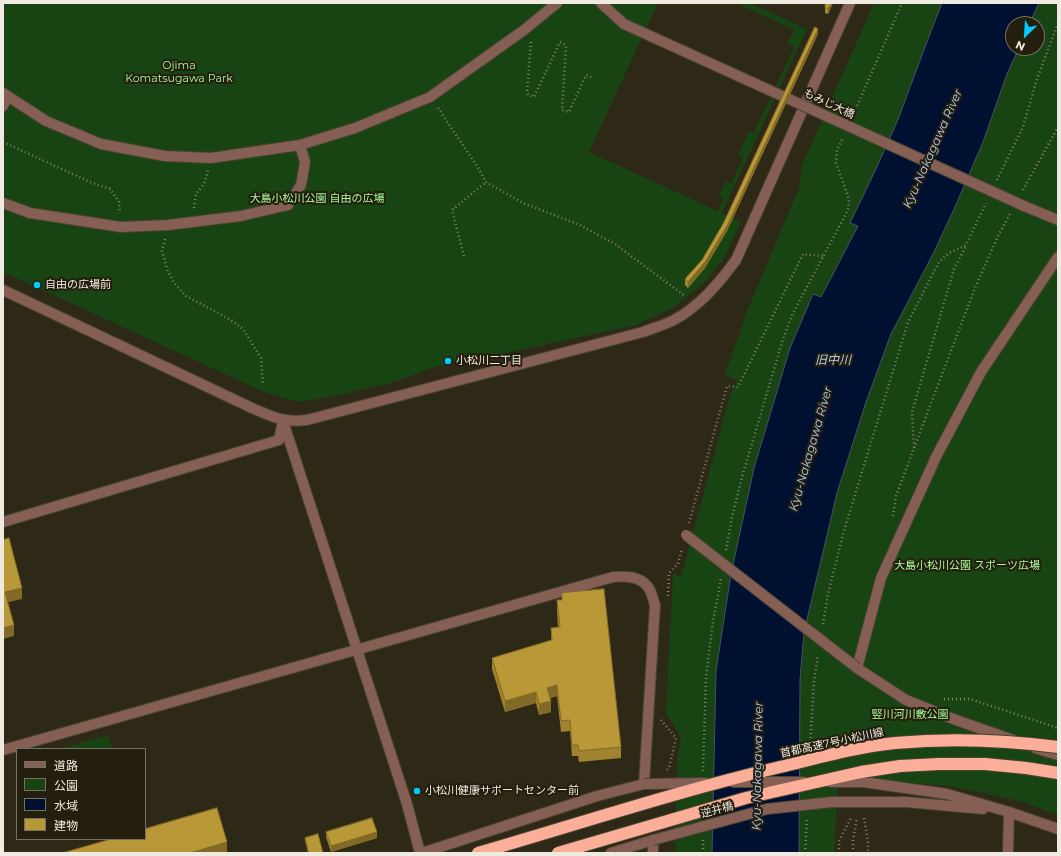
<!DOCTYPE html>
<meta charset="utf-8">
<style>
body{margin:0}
#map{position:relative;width:1061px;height:856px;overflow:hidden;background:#2e2817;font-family:Montserrat,"Noto Sans JP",sans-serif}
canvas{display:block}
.frame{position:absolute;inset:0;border:4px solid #efebe1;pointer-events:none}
.legend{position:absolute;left:16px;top:748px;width:130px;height:92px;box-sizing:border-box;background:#241e0e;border:1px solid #757062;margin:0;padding:5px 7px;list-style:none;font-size:12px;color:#efebe1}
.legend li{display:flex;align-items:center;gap:8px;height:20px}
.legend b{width:20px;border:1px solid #757062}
.north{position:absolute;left:1005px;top:16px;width:40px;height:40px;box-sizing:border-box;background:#241e0e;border:1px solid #757062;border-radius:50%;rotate:205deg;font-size:11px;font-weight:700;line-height:16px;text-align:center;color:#efebe1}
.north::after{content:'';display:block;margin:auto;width:14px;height:18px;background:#04cbf9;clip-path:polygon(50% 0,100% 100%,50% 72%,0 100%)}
</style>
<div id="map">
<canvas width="1061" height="856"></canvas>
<div class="frame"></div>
<ul class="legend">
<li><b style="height:5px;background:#855f53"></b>道路</li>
<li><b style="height:11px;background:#184413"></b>公園</li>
<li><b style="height:11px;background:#001030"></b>水域</li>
<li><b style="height:11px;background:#b99837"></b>建物</li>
</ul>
<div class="north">N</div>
</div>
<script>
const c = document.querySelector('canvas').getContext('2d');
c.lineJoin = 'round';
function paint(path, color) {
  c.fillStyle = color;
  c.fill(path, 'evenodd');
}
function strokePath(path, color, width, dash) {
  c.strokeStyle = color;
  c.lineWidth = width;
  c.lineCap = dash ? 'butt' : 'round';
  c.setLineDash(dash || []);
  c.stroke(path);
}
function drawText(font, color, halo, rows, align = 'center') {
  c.font = font + ' Montserrat,"Noto Sans JP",sans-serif';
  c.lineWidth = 4;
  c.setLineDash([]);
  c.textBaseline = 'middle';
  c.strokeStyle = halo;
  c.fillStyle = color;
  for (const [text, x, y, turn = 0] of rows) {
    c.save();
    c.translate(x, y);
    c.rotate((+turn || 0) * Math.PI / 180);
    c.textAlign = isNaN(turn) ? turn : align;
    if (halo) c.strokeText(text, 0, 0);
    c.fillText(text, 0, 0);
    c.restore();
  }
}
const green = new Path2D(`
 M3,3H658L589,152L718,211L723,198L719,196L726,181L731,183L743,158L738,156L749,131L754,133L794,47L787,44L794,30L736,3H750L807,29L722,213L741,222L725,256L706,281L673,308L636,325L493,356L460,360L426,370L395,382L331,397L297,402L266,393L3,272Z
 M874,3H942C927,41 913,79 899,117C885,153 868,188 851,222L858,226L821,297L813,294L790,348L754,468L724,614L716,671L712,853H675L677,762L681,737L666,713L673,573L681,577L730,395L737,380L725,375L747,311L799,188L802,165Z
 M1039,3H1058V815L1020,801L949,786L874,780L838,779L834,853H799L800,680L804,632L837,493L866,402L891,334L933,254L955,207L983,142L1007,74L1019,48H1037V24H1029Z
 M108,735L112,749H60Z`);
const water = new Path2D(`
 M942,3H1039L1029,24H1013V48H1019L1007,74L983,142L955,207L933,254L891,334L866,402L837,493L804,632L800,680L799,853H712L716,671L731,574L754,468L790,348L813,294L821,297L858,226L850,223C867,188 884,153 899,117C913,79 927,41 942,3Z`);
const path = new Path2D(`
 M531,42L527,92L528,94L534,97L560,42L563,43L566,46L562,110L569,112L586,75L593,78
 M438,108L479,169L486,182L523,203L580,225L615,244L685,296
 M854,113L902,3
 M3,142L90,182L110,189L119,202L120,213
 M997,180L1023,127L1037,79L1058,23
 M1023,190L1058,127
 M194,208L196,194L204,184L208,170
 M165,239L162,251L167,269L174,283L186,296L231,320L243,329L261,358L263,385
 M464,256L452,210L486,182
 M914,448L975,288L998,236L1010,214
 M893,516L896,496L914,448L912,412L954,269L966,246
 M689,523L727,386L738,387L803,254L823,256
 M726,550L732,517L742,477L783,339L793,313L848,210L849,199L836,163L837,150L843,138
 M668,596L669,573L678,564L682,549
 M823,624L828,594L843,534L908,322L939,262L949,253L966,245L986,203
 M944,699H970L1058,728
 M661,720L676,738L669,768L667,770
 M810,746L814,681L818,655
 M703,771L706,678L713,621L721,579
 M864,818L868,841V853
 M703,853V840
 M805,853L807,819
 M839,853V841L851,818
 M853,853V840L857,818`);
const minor = new Path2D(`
 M601,3L624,24
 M3,93L46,121L101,144L165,156L211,158L300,145L355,128L430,97L524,30L557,3
 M3,106L8,96
 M3,203L30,213L121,227L168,225L241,216L288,205L301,185L305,162L300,145
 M1024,206L1058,220
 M3,290L252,408C273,417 283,423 307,420L643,332C653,328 665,325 674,320C700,306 719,283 736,260L850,3
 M283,421L407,804L420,853
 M3,522L279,440L283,421
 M1013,740L956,720L906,700L857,668L881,578L936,457L981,372L1058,257
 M1035,748L1058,755
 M3,750L613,577C626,576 640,576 648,587C652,592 653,600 655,605L644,784L597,796L422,853
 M863,782L947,794L1009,812L1058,829
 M859,802H906L983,809
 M611,853L653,840V853
 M1008,853L1009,812`);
const minorBridge = new Path2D(`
 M624,24L1024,206
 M686,535L857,668
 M732,782H804
 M830,782H863
 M644,784L706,783
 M653,840L767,809L832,802H859`);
const highwayBridge = new Path2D(`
 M478,853C578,824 678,791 780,767C818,758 856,747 895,743C950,738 1004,740 1058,747
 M558,853L746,798L861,772L900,766L939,764H985L1026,768L1058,773`);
const wall = new Path2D(`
 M833,3L828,14L825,13V7Z
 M818,34L727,231L705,268L688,288L685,285V279L702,260L723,224Z
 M562,593L621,747V758L579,762L578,756H572L570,731L561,732L557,696L550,698L551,712L539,715L536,703L505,712L492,669V658L551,640V628L558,627L557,611V600H562Z
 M326,832L377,838L331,852L326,837Z
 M305,838L323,853H308L305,841Z`);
const shadedWall = new Path2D(`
 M831,3H833L828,14V9Z
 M818,29V34L727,231L705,268L688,288V282L727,226Z
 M22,588V599L5,603V592Z
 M14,625V636L3,639V628Z
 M557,685V696L547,699V688Z
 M536,692V703L505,712V701Z
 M551,701V712L539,715V704Z
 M377,832V838L331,852V846Z
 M227,842V853H190Z`);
const building = new Path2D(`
 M826,3H831L828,9L825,7Z
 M815,27L818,29L727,226L705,262L688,282L685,279L702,260L723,224Z
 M9,538L22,588L5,592L14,625L3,628V540Z
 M604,589L621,747L579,751L578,745H572L570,720L561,721L557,685L547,688L551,701L539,704L536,692L505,701L492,658L552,640L551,628L560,627L557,600H562V593Z
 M217,808L227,842L190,853H62L111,839H145V829Z
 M372,818L377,832L331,846L326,832Z
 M318,834L323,853H309L305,838Z`);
const markers = [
 [37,285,4,"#04cbf9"],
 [448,361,4,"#04cbf9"],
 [417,791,4,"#04cbf9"]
];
const parkNames = [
 ["Ojima",179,66],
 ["Komatsugawa Park",179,79],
 ["大島小松川公園 自由の広場",317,199],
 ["大島小松川公園 スポーツ広場",967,566],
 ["竪川河川敷公園",910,715]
];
const streetNames = [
 ["もみじ大橋",829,104,25],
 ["首都高速7号小松川線",832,743,-12],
 ["逆井橋",717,810,-15]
];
const poiNames = [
 ["自由の広場前",45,285],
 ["小松川二丁目",456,361],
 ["小松川健康サポートセンター前",425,791]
];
const waterNames = [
 ["Kyu-Nakagawa River",933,149,-66],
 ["旧中川",833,360],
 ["Kyu-Nakagawa River",811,449,-74],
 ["Kyu-Nakagawa River",758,766,-89]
];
paint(green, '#184413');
paint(water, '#001030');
strokePath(water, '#485265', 1);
strokePath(minor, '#494333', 12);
strokePath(path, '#847f71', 2.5, [1, 3]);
strokePath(minor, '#855f53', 10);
strokePath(minorBridge, '#494333', 12, []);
strokePath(highwayBridge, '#494333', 14, []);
strokePath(minorBridge, '#855f53', 10);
strokePath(highwayBridge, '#fbaf98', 12);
paint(wall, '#9f832f');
paint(shadedWall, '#826a26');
paint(building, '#b99837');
strokePath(building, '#826a26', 1);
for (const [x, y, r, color] of markers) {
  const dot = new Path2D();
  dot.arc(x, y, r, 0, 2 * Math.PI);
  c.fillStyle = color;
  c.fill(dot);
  strokePath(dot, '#241e0e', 1.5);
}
drawText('11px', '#a4f89a', '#241e0e', parkNames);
drawText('11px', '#efebe1', '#241e0e', streetNames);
drawText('11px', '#efebe1', '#241e0e', poiNames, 'left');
drawText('italic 12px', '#b1cef2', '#241e0e', waterNames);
</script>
